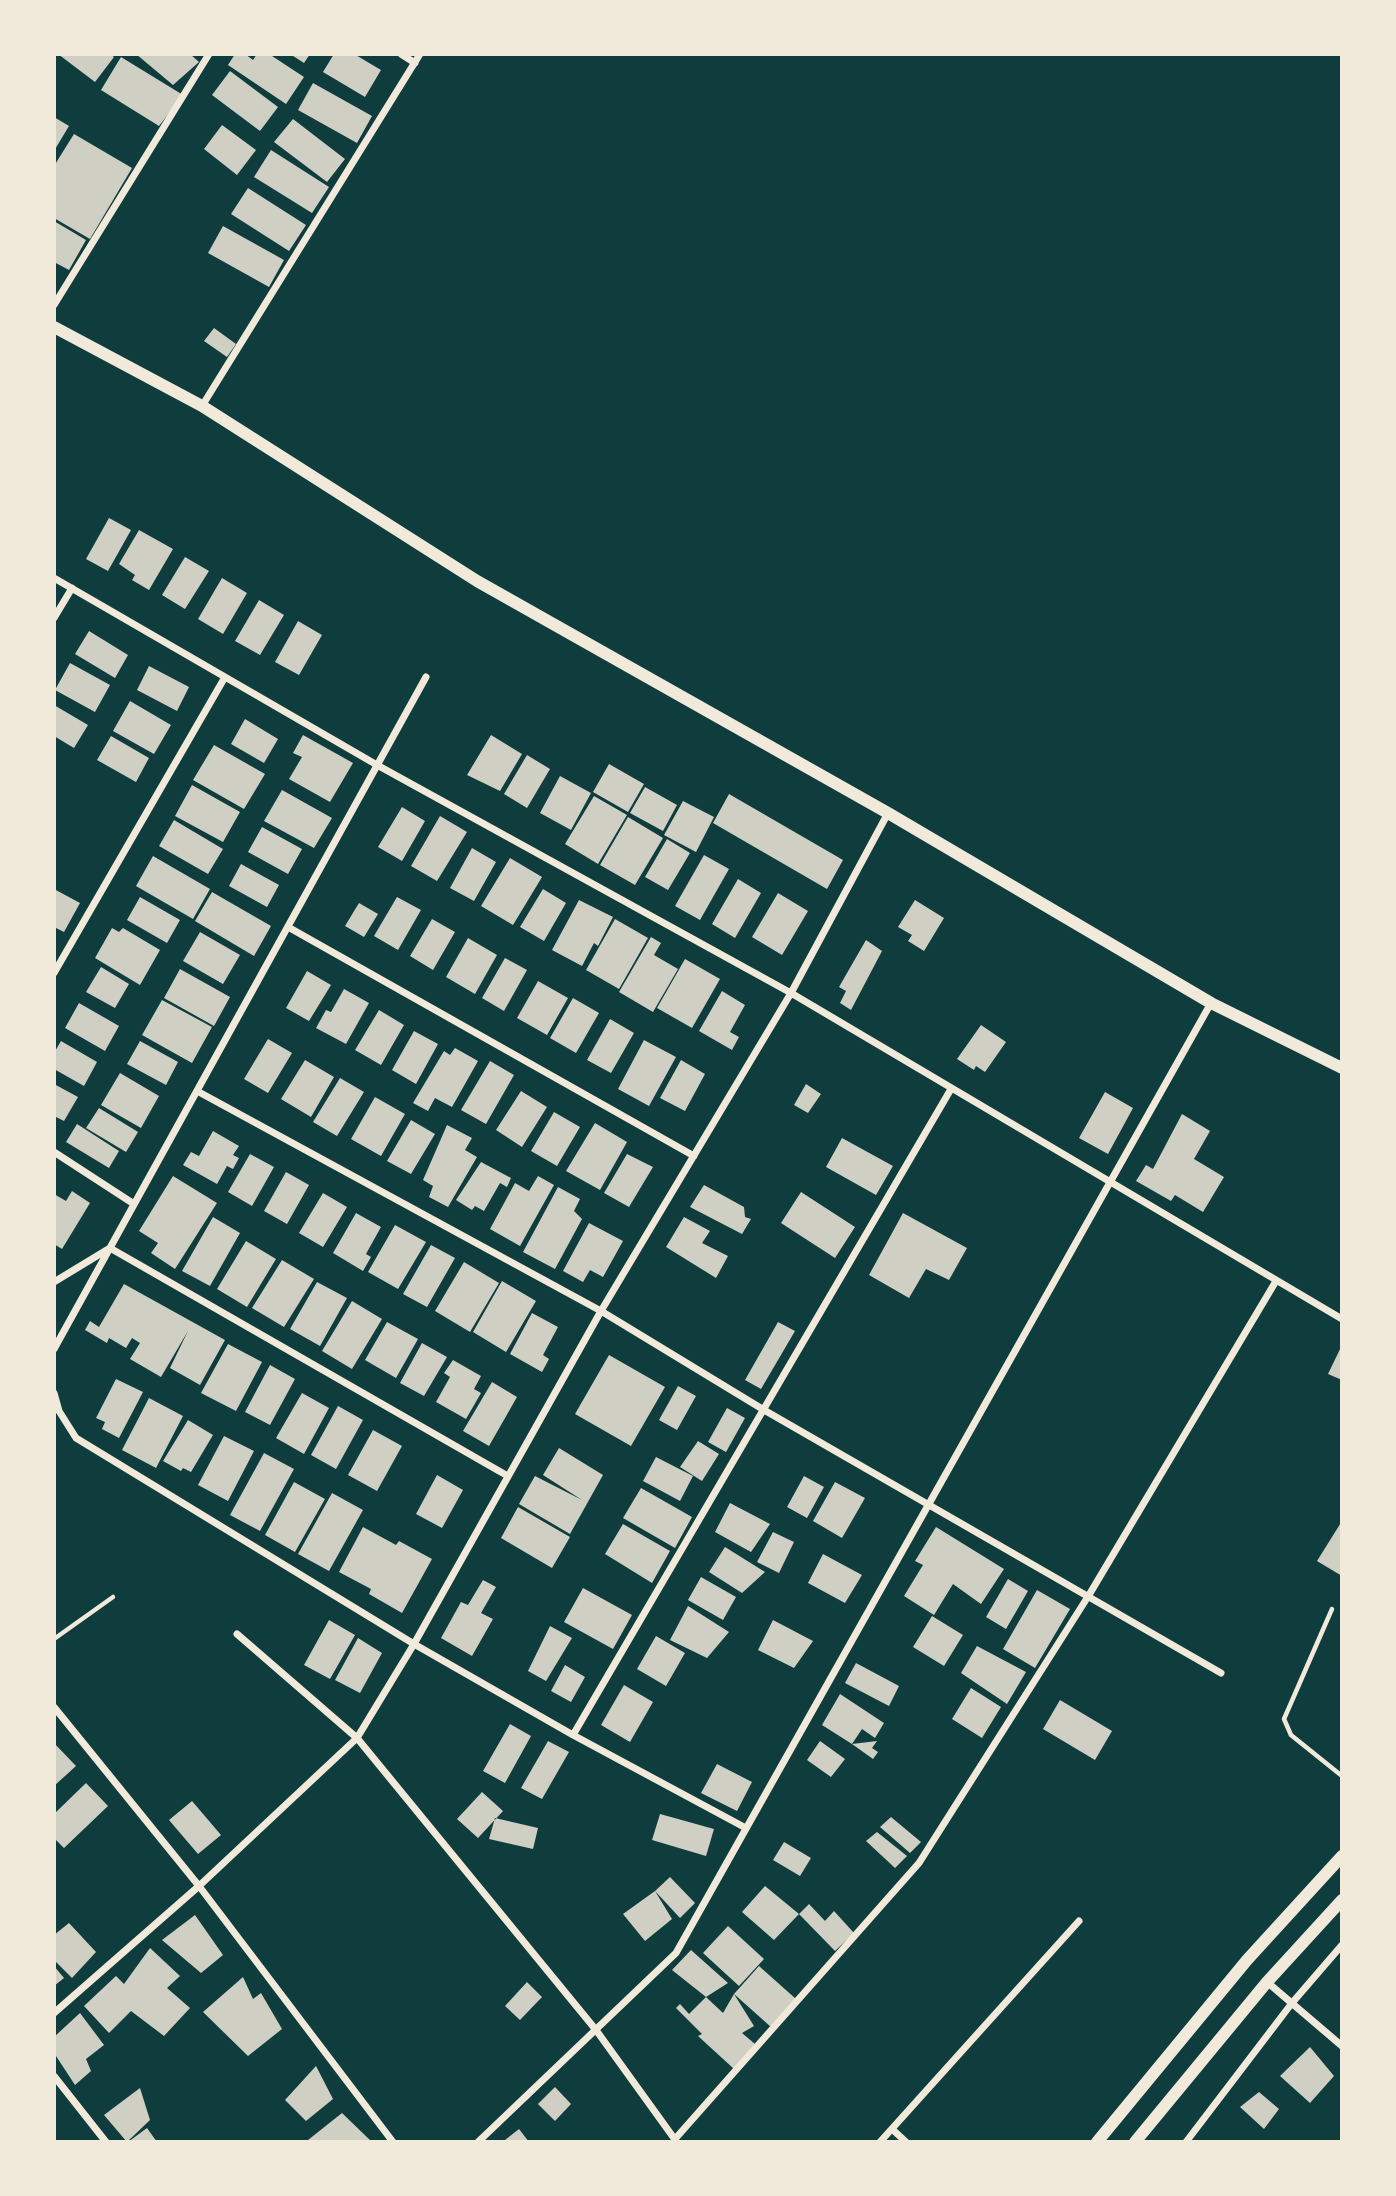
<!DOCTYPE html>
<style>
body{margin:0}
#map{position:relative;width:1396px;height:2196px;overflow:hidden;background:#0f3d3e;font-family:Roboto,sans-serif}
canvas{display:block}
.frame{position:absolute;inset:0;border:56px solid #f1e9da;pointer-events:none}
</style>
<div id="map">
<canvas width="1396" height="2196"></canvas>
<div class="frame"></div>
</div>
<script>
const c = document.querySelector('canvas').getContext('2d');
c.lineJoin = 'round';
function paint(path, color) {
  c.fillStyle = color;
  c.fill(path, 'evenodd');
}
function strokePath(path, color, width, dash) {
  c.strokeStyle = color;
  c.lineWidth = width;
  c.lineCap = dash ? 'butt' : 'round';
  c.setLineDash(dash || []);
  c.stroke(path);
}
const building = new Path2D(`
 M58,54H110L114,57L95,82Z
 M136,54H190L199,62L173,85Z
 M235,54H245L253,60L257,54H269L304,77L286,104L228,65Z
 M290,54H310L304,63Z
 M334,54H354L381,70L365,97L323,72Z
 M121,57L183,95L159,126L101,90Z
 M230,71L278,107L260,131L212,95Z
 M313,83L372,116L357,143L298,110Z
 M54,117L69,126L54,151Z
 M293,119L345,159L327,182L274,142Z
 M222,125L256,150L237,175L204,149Z
 M74,134L132,168L90,239L54,218V166Z
 M271,150L329,187L312,213L254,177Z
 M248,188L306,225L289,251L231,214Z
 M54,221L86,240L69,270L54,262Z
 M223,226L284,260L269,287L208,253Z
 M214,328L236,344L227,357L204,341Z
 M109,518L131,530L108,571L86,559Z
 M139,530L173,549L149,590L132,580L135,575L119,564Z
 M185,557L209,571L185,609L162,595Z
 M222,578L247,593L223,634L198,619Z
 M259,600L284,615L260,655L235,641Z
 M298,621L322,635L299,675L275,662Z
 M89,631L128,655L115,678L75,654Z
 M70,663L110,685L95,712L55,690Z
 M149,666L189,687L177,711L137,690Z
 M130,701L171,725L154,754L113,731Z
 M54,705L88,725L74,748L54,736Z
 M245,719L278,739L264,763L231,744Z
 M303,735L353,763L330,802L289,779L302,757L293,753Z
 M491,735L522,754L500,791L467,775Z
 M111,736L149,758L136,782L97,760Z
 M214,745L265,774L244,809L193,780Z
 M527,755L550,769L527,808L504,794Z
 M609,764L644,784L628,812L593,792Z
 M560,776L591,793L571,830L540,813Z
 M192,785L240,812L223,842L175,816Z
 M645,787L677,805L663,831L630,813Z
 M282,790L332,818L314,848L264,821Z
 M729,794L843,860L827,889L713,823Z
 M594,796L627,815L598,864L565,844Z
 M683,801L714,817L696,852L664,835Z
 M402,807L425,821L402,861L378,847Z
 M440,816L467,832L437,881L411,866Z
 M628,817L663,838L635,885L600,865Z
 M174,820L223,849L208,874L159,846Z
 M262,827L302,849L288,874L248,852Z
 M667,839L690,853L668,890L645,877Z
 M472,848L496,862L474,901L450,888Z
 M704,855L729,869L700,920L675,906Z
 M153,856L210,889L193,919L136,886Z
 M510,858L542,877L513,925L481,906Z
 M241,864L279,885L267,907L229,886Z
 M738,879L761,893L735,938L712,924Z
 M54,889L80,903L64,932L54,927Z
 M543,889L566,903L544,941L520,927Z
 M212,892L271,926L254,956L195,921Z
 M778,893L808,911L782,955L752,937Z
 M140,897L180,920L167,943L127,920Z
 M397,897L421,910L398,950L374,936Z
 M579,900L613,917L598,946L594,943L582,966L552,950Z
 M915,900L944,918L924,951L908,941L912,935L898,927Z
 M359,903L378,914L364,937L345,926Z
 M432,919L455,932L433,970L410,956Z
 M615,919L648,938L619,989L586,970Z
 M112,928L119,932L123,928L160,950L140,985L95,958Z
 M200,932L240,955L223,984L183,961Z
 M651,937L661,943L654,955L678,969L653,1012L619,992Z
 M468,938L497,955L475,994L446,977Z
 M866,940L882,951L851,1010L840,1003L846,991L839,987Z
 M505,958L527,970L504,1011L482,998Z
 M685,959L720,979L692,1028L657,1008Z
 M101,967L129,984L115,1008L86,992Z
 M180,969L230,997L214,1026L164,998Z
 M307,971L331,985L309,1021L286,1008Z
 M538,981L568,998L547,1035L517,1018Z
 M344,989L369,1003L346,1044L316,1028L326,1010L331,1012Z
 M722,991L745,1005L730,1032L739,1037L732,1050L699,1031Z
 M573,998L599,1013L576,1053L550,1038Z
 M162,1000L212,1027L192,1063L142,1035Z
 M79,1003L119,1026L105,1051L65,1028Z
 M379,1010L404,1025L381,1065L355,1050Z
 M610,1019L634,1033L611,1073L587,1060Z
 M981,1025L1006,1042L985,1072L976,1066L974,1070L957,1059Z
 M414,1031L438,1044L416,1084L392,1070Z
 M268,1039L292,1053L268,1093L244,1079Z
 M644,1040L676,1057L649,1106L618,1089Z
 M61,1041L97,1062L84,1086L54,1069V1053Z
 M140,1041L178,1062L166,1085L127,1064Z
 M455,1048L478,1061L452,1107L435,1098L428,1111L413,1103L444,1051L450,1055Z
 M305,1060L334,1077L311,1117L281,1099Z
 M681,1060L705,1074L685,1111L660,1098Z
 M490,1061L514,1075L486,1124L461,1110Z
 M120,1073L159,1096L141,1128L101,1105Z
 M340,1078L364,1092L337,1136L313,1122Z
 M54,1084L78,1097L64,1121L54,1116Z
 M806,1084L821,1094L808,1113L794,1105Z
 M521,1091L547,1107L522,1147L496,1130Z
 M1105,1092L1133,1108L1108,1154L1079,1138Z
 M375,1097L405,1114L381,1156L351,1139Z
 M99,1108L138,1132L126,1152L86,1128Z
 M554,1112L580,1127L557,1166L531,1151Z
 M1182,1114L1210,1131L1194,1159L1224,1177L1203,1212L1175,1195L1171,1201L1136,1181L1146,1165L1153,1169Z
 M411,1120L435,1134L411,1174L387,1161Z
 M595,1123L627,1142L600,1190L566,1171Z
 M77,1124L119,1151L109,1168L66,1142Z
 M447,1125L472,1138L465,1150L477,1157L448,1207L429,1197L433,1186L423,1180Z
 M213,1131L239,1146L233,1155L239,1158L233,1169L227,1166L217,1184L183,1165L191,1152L199,1156Z
 M842,1138L893,1166L876,1195L826,1167Z
 M250,1154L274,1167L252,1206L228,1192Z
 M627,1154L653,1167L629,1207L604,1193Z
 M481,1162L511,1178L507,1187L500,1183L484,1211L475,1206L472,1210L456,1200Z
 M286,1172L309,1185L287,1224L264,1211Z
 M173,1176L217,1203L175,1269L151,1253L158,1243L139,1231Z
 M538,1176L554,1185L520,1246L490,1229L515,1183L529,1191Z
 M704,1185L744,1207L745,1217L751,1219L742,1234L690,1207Z
 M558,1187L580,1199L574,1211L582,1219L555,1269L523,1252Z
 M72,1191L90,1203L62,1249L54,1244V1194L66,1201Z
 M801,1192L855,1227L835,1258L781,1223Z
 M323,1193L347,1207L323,1247L299,1233Z
 M356,1213L381,1227L366,1254L371,1257L363,1271L333,1253Z
 M903,1213L967,1248L949,1280L926,1269L909,1298L869,1275Z
 M213,1217L240,1233L210,1286L182,1271Z
 M684,1217L710,1231L702,1243L728,1256L716,1278L666,1247Z
 M589,1223L623,1241L603,1277L590,1270L583,1282L563,1271Z
 M395,1225L426,1242L398,1289L368,1272Z
 M246,1241L276,1259L247,1307L217,1289Z
 M431,1245L455,1258L427,1307L403,1294Z
 M282,1260L314,1279L284,1327L252,1308Z
 M464,1262L499,1283L470,1332L435,1311Z
 M502,1281L536,1301L506,1352L473,1332Z
 M317,1282L347,1298L320,1346L290,1329Z
 M124,1284L225,1340L200,1385L170,1368L188,1331L161,1377L130,1359L140,1343L132,1338L126,1348L109,1338L107,1343L85,1330L90,1321L99,1327Z
 M352,1301L382,1319L352,1369L322,1351Z
 M532,1313L558,1327L543,1355L549,1359L542,1372L510,1354Z
 M387,1322L418,1339L396,1378L365,1360Z
 M778,1322L795,1331L761,1389L745,1380Z
 M422,1343L447,1357L424,1396L400,1383Z
 M228,1344L262,1362L236,1411L201,1393Z
 M1342,1345V1380L1328,1374Z
 M609,1355L665,1387L631,1446L575,1414Z
 M453,1360L481,1376L474,1389L481,1393L466,1419L436,1402L450,1377L444,1373Z
 M270,1365L295,1379L270,1425L245,1412Z
 M116,1379L143,1392L119,1438L102,1429L105,1422L96,1418Z
 M492,1382L517,1397L489,1446L463,1431Z
 M678,1386L696,1396L677,1430L659,1420Z
 M302,1393L329,1408L304,1454L276,1438Z
 M149,1398L183,1416L156,1468L122,1450Z
 M338,1406L363,1420L336,1469L311,1455Z
 M727,1408L745,1418L726,1452L708,1442Z
 M188,1420L213,1435L191,1472L183,1468L181,1471L163,1461Z
 M373,1430L402,1446L377,1491L348,1475Z
 M224,1436L254,1451L228,1501L198,1485Z
 M698,1441L719,1454L702,1481L680,1467Z
 M559,1448L603,1475L570,1534L519,1504L535,1476L582,1500L543,1475Z
 M264,1453L294,1469L260,1531L230,1515Z
 M656,1457L693,1476L680,1501L643,1481Z
 M437,1475L463,1490L442,1528L416,1514Z
 M804,1476L824,1487L807,1518L787,1507Z
 M294,1482L325,1499L295,1552L265,1535Z
 M835,1482L865,1498L842,1538L813,1521Z
 M641,1488L692,1517L675,1548L623,1518Z
 M332,1493L363,1510L329,1571L298,1554Z
 M730,1503L770,1524L751,1552L715,1532Z
 M518,1507L570,1537L552,1568L501,1538Z
 M1342,1521V1576L1317,1561Z
 M623,1524L670,1551L652,1583L605,1554Z
 M363,1527L396,1545L399,1541L432,1559L402,1613L369,1594L371,1589L339,1572Z
 M936,1527L1004,1569L981,1604L953,1584L934,1615L904,1596L923,1565L915,1561Z
 M773,1532L794,1542L779,1573L757,1562Z
 M725,1547L765,1572L742,1593L709,1572Z
 M823,1554L862,1575L845,1603L808,1583Z
 M701,1577L736,1597L723,1620L688,1600Z
 M1008,1579L1028,1591L1006,1629L986,1617Z
 M483,1580L496,1587L481,1613L493,1619L472,1656L441,1638L461,1602L468,1605Z
 M583,1588L632,1615L613,1649L564,1622Z
 M1037,1590L1070,1609L1035,1668L1003,1649Z
 M688,1606L729,1632L707,1658L670,1640Z
 M932,1616L963,1635L944,1666L913,1647Z
 M329,1620L355,1635L330,1679L304,1665Z
 M773,1620L813,1641L794,1668L758,1650Z
 M550,1626L572,1638L546,1681L528,1671Z
 M656,1636L685,1653L666,1686L637,1669Z
 M358,1638L382,1653L360,1693L335,1680Z
 M977,1646L1026,1672L1007,1704L961,1673Z
 M856,1663L899,1686L889,1706L845,1683Z
 M565,1665L585,1677L571,1702L551,1691Z
 M624,1685L653,1702L630,1742L601,1725Z
 M971,1688L1001,1707L982,1738L952,1719Z
 M840,1694L884,1723L875,1738L862,1729L852,1744L822,1725Z
 M1060,1700L1112,1731L1095,1760L1043,1729Z
 M510,1724L531,1736L505,1783L483,1771Z
 M548,1741L569,1752L542,1799L521,1788Z
 M820,1741L845,1759L831,1777L807,1760Z
 M877,1741L872,1748L878,1752L873,1759L852,1744Z
 M54,1743L76,1766L54,1786Z
 M717,1764L752,1782L737,1811L701,1793Z
 M86,1783L108,1806L64,1848L54,1838V1814Z
 M482,1792L503,1811L478,1838L457,1819Z
 M192,1801L221,1835L198,1854L169,1820Z
 M660,1814L714,1829L706,1856L652,1840Z
 M891,1817L921,1842L910,1853L880,1827Z
 M495,1818L538,1828L533,1849L489,1839Z
 M877,1832L907,1856L895,1868L866,1841Z
 M784,1842L811,1858L800,1876L773,1860Z
 M670,1877L695,1903L680,1918L655,1891Z
 M765,1886L799,1914L774,1940L742,1912Z
 M655,1891L672,1919L645,1941L623,1914Z
 M809,1904L825,1921L834,1911L854,1933L835,1951L799,1914Z
 M195,1915L223,1955L201,1973L162,1940Z
 M69,1923L96,1952L72,1978L54,1960V1935Z
 M728,1926L764,1959L739,1986L703,1953Z
 M150,1948L180,1976L167,1988L190,2008L164,2036L131,2011L109,2033L84,2006L116,1976L124,1984Z
 M691,1950L728,1983L706,1997L672,1970Z
 M54,1966L64,1978L54,1986Z
 M759,1966L796,1999L771,2027L734,1994Z
 M243,1977L253,1999L261,1993L282,2029L248,2056L203,2012Z
 M527,1982L542,1997L520,2020L505,2006Z
 M734,1994L754,2026L742,2033L755,2044L734,2069L698,2036L702,2034L676,2008L680,2004L689,2014L706,1997L723,2013Z
 M80,2013L104,2045L86,2059L91,2071L75,2085L54,2053V2037Z
 M1310,2047L1334,2076L1310,2103L1280,2076Z
 M316,2066L333,2099L306,2121L285,2100Z
 M555,2087L571,2104L555,2121L538,2104Z
 M140,2088L150,2120L127,2142L104,2115Z
 M1259,2092L1279,2109L1264,2129L1240,2107Z
 M342,2113L372,2142L308,2140Z
 M147,2128L157,2142H128Z
 M519,2129L529,2142H506L505,2140Z`);
const service = new Path2D(`
 M1332,1609L1284,1719L1291,1735L1342,1776
 M54,1639L113,1597`);
const minor = new Path2D(`
 M401,54L415,63
 M54,305L209,54
 M202,406L420,54
 M54,578L377,765L791,993L1342,1319
 M54,618L72,588
 M288,927L694,1156
 M54,973L225,677
 M197,1091L601,1311L764,1410L1221,1673
 M54,1152L134,1204
 M54,1282L110,1248L506,1475
 M54,1349L426,677
 M54,1393L59,1411L76,1438L414,1644L573,1735L744,1827
 M237,1634L357,1738L596,2030L676,2141
 M54,1707L199,1886L393,2142
 M573,1735L951,1089
 M1267,1982L1342,2046
 M54,2013L199,1886L357,1738L414,1644L601,1311L791,993L888,813
 M54,2076L106,2142
 M892,2129L906,2142
 M675,2139L919,1863L1089,1595L1276,1281
 M478,2142L676,1953L1211,1003
 M880,2142L1079,1921
 M1186,2142L1292,2003L1342,1945`);
const secondary = new Path2D(`
 M54,327L202,406L477,581L888,813L1211,1003L1342,1068
 M1097,2142L1247,1960L1342,1856
 M1135,2142L1267,1982L1342,1900`);
paint(building, '#cfcfc3');
strokePath(service, '#f1e9da', 4.5);
strokePath(minor, '#f1e9da', 7);
strokePath(secondary, '#f1e9da', 12);
</script>
